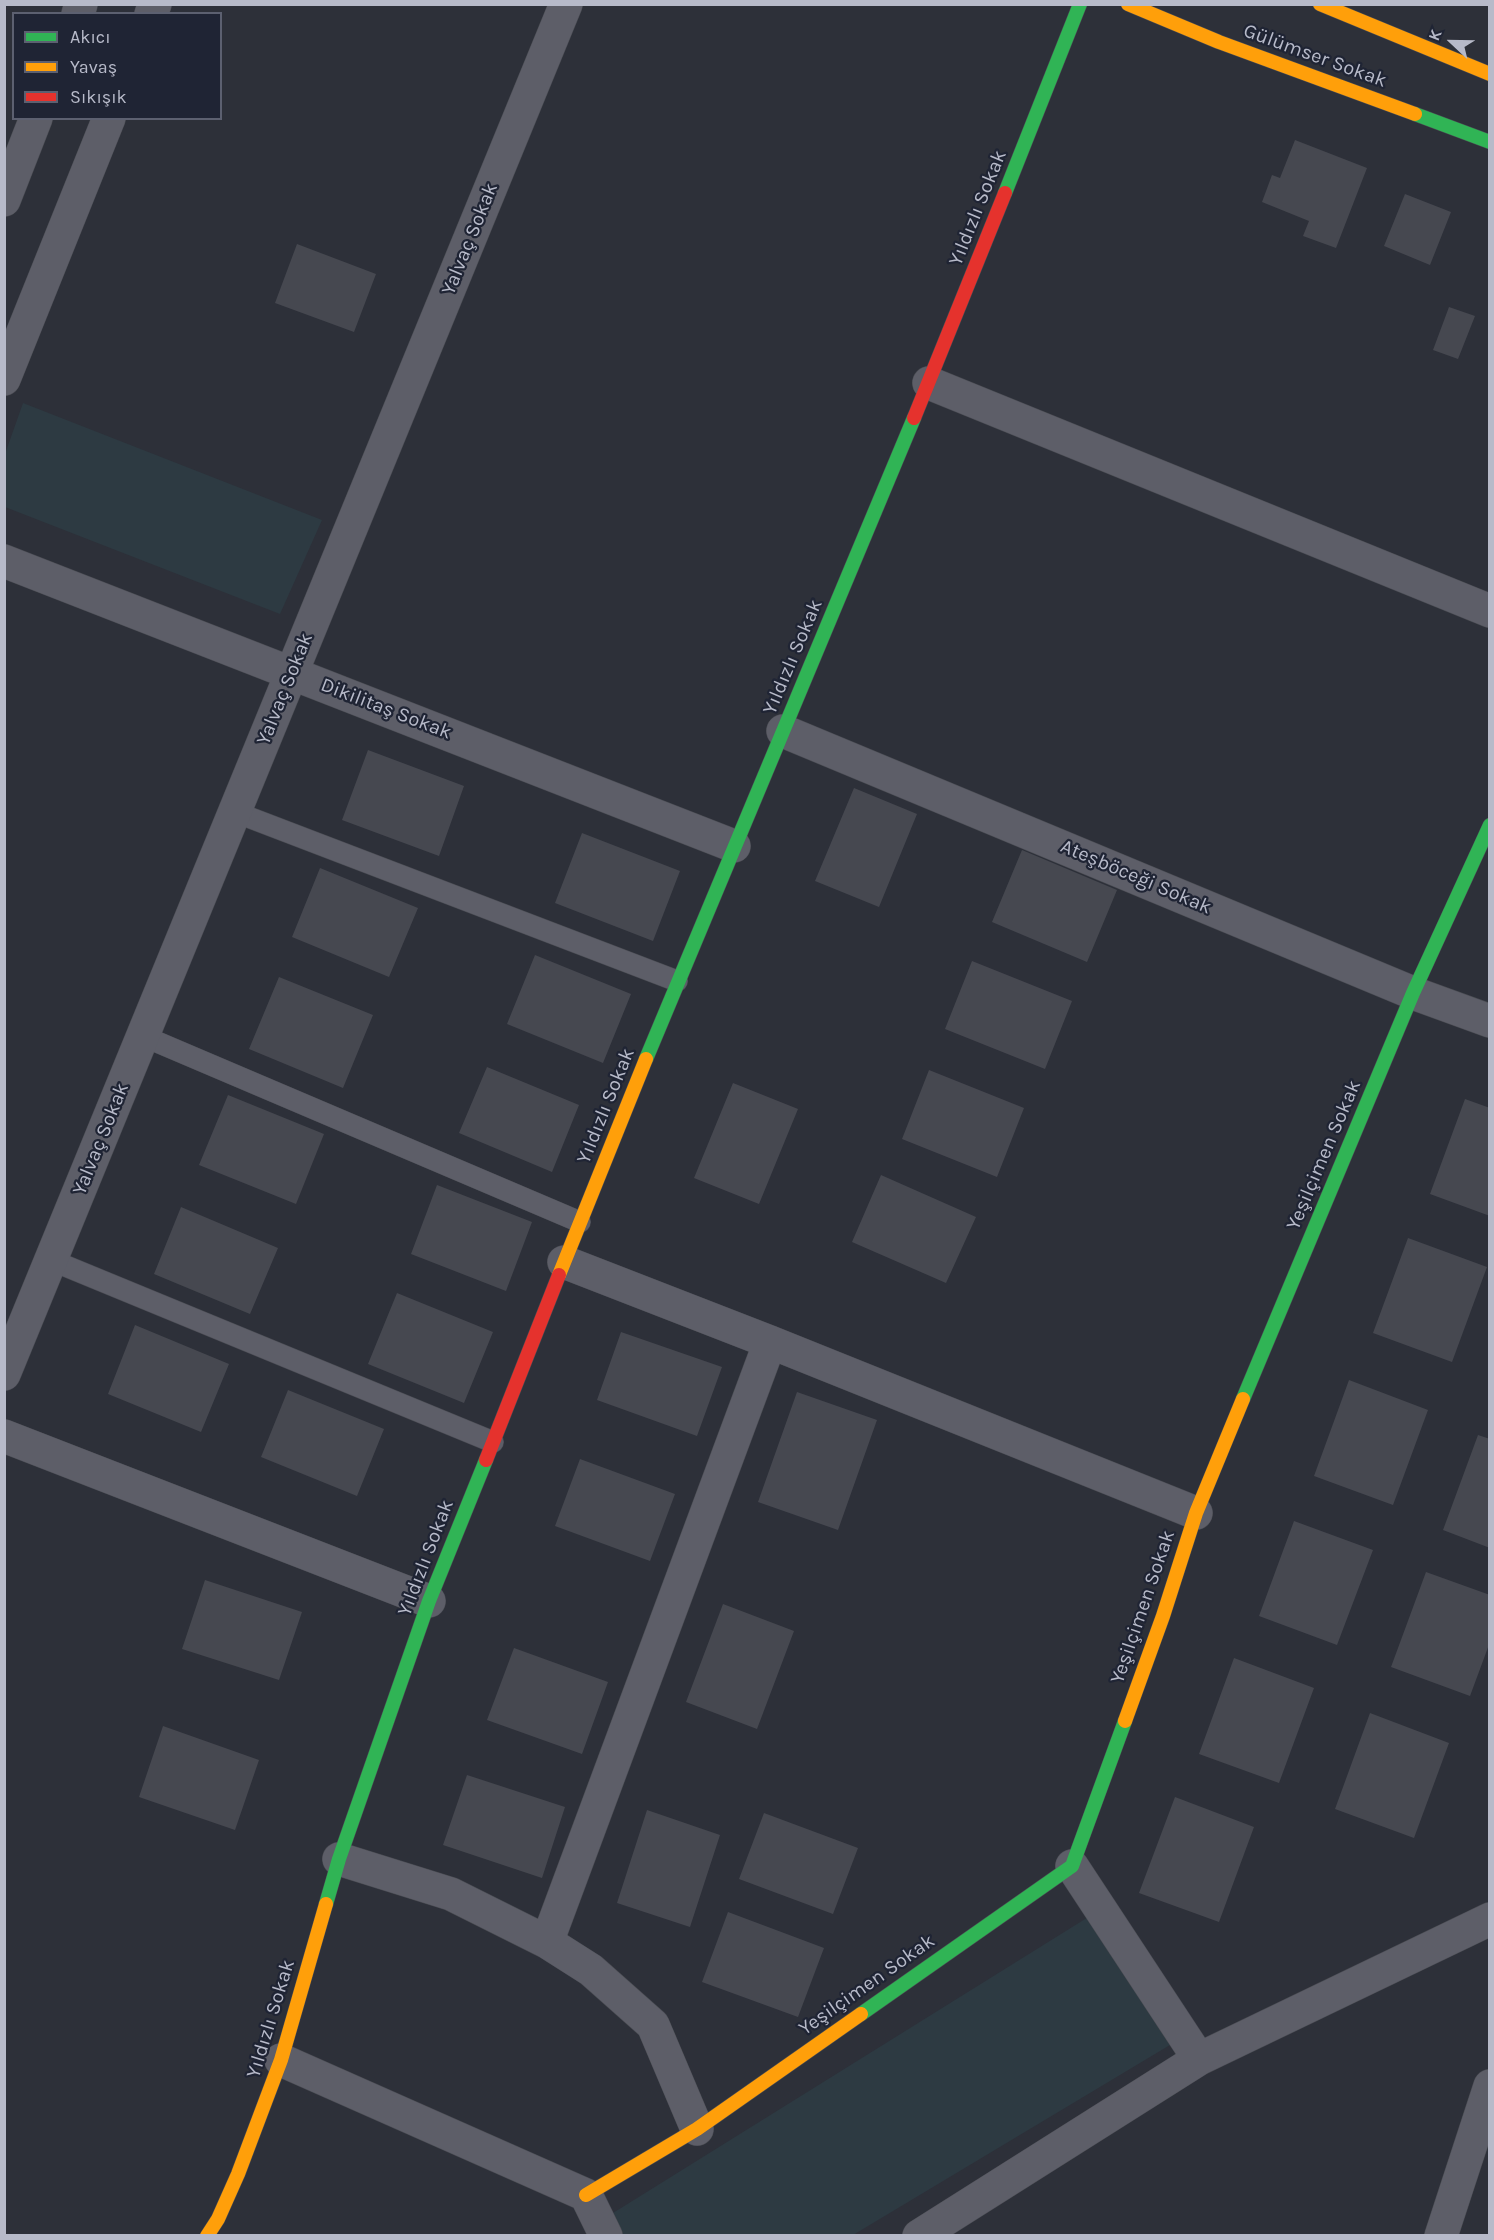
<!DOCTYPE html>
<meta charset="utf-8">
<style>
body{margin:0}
#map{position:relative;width:1494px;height:2240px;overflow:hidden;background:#2d3039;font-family:Karla,sans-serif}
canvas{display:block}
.frame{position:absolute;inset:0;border:6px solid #b7bac9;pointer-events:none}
.legend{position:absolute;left:12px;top:12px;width:210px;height:108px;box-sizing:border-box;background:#1f2434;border:2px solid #5c6070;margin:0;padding:8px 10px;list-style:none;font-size:18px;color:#b7bac9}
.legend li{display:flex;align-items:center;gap:12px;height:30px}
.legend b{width:30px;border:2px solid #5c6070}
.north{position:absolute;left:1422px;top:12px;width:60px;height:60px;-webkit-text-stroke:4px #1f2434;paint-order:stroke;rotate:292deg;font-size:16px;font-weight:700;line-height:24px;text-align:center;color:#b7bac9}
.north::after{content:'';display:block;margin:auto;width:21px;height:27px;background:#b7bac9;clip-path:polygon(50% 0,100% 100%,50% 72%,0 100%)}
</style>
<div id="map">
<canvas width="1494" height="2240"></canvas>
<div class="frame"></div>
<ul class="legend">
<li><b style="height:8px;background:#30b455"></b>Akıcı</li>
<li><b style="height:8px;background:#ff9f0a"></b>Yavaş</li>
<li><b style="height:8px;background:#e5322d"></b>Sıkışık</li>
</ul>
<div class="north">K</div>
</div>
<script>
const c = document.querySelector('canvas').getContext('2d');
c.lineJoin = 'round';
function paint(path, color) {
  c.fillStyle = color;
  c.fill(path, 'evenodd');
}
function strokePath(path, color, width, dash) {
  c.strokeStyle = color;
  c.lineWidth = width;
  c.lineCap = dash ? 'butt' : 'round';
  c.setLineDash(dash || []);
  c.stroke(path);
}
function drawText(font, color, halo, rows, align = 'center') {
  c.font = font + ' Karla,sans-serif';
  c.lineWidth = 4.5;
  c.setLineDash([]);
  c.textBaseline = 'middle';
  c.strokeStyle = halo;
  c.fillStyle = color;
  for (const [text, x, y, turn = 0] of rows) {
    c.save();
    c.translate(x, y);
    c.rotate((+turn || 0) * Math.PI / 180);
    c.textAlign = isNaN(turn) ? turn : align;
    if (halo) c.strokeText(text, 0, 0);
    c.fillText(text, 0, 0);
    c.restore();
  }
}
const green = new Path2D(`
 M23,403L322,520L280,614L5,507V454Z
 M1098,1911L1175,2042L853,2235H614L605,2218Z`);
const building = new Path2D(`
 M1295,140L1367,168L1336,248L1303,236L1309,221L1262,202L1272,175L1280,178Z
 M1405,194L1451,212L1430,265L1384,246Z
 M297,244L376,274L354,332L275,303Z
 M1449,307L1475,316L1458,359L1433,350Z
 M368,750L464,786L439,856L342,820Z
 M854,788L917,814L879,907L815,881Z
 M582,833L680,871L653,941L555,903Z
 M1022,850L1117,890L1087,962L992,922Z
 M320,868L418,908L389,977L292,937Z
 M535,955L631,994L603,1063L507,1024Z
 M972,961L1072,1001L1045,1069L945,1029Z
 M279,977L373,1015L343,1088L249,1049Z
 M487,1067L579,1105L552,1172L459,1133Z
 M929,1070L1024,1108L997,1177L902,1139Z
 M733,1083L798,1109L759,1204L694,1178Z
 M228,1095L324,1134L296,1204L199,1165Z
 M1465,1099L1490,1108V1216L1430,1194Z
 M881,1175L976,1217L946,1283L852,1242Z
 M437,1185L532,1222L506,1291L411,1254Z
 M181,1207L278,1248L250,1314L154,1274Z
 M1408,1238L1487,1267L1452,1362L1373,1333Z
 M397,1293L493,1332L464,1403L368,1364Z
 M135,1325L229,1364L201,1432L108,1394Z
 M621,1332L722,1367L697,1436L597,1400Z
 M1349,1380L1428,1410L1393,1505L1314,1476Z
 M288,1390L384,1429L357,1496L261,1457Z
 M797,1392L877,1420L838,1530L758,1502Z
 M1478,1435L1490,1439V1548L1443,1530Z
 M580,1459L675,1494L650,1561L555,1526Z
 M1294,1521L1373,1550L1337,1645L1259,1616Z
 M1426,1572L1490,1595V1642L1470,1696L1391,1667Z
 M205,1580L302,1612L279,1680L182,1649Z
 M723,1604L794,1631L757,1729L686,1702Z
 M514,1648L608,1682L582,1754L487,1720Z
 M1234,1658L1314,1688L1279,1783L1199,1754Z
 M1370,1713L1449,1743L1414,1838L1335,1809Z
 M163,1726L259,1760L235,1830L139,1797Z
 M467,1775L565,1807L542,1878L443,1845Z
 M1175,1797L1254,1827L1219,1922L1139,1893Z
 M647,1810L720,1835L690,1927L617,1903Z
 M764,1813L858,1848L833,1914L739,1879Z
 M728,1912L824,1948L798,2017L702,1982Z`);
const lane = new Path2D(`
 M235,812L677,981
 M143,1036L580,1222
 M51,1260L493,1442`);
const street = new Path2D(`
 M78,14L81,4
 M151,14L155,4
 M4,200L36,118
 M4,379L109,118
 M929,383L1490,611
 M4,561L734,846
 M783,731L1413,993L1490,1021
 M564,1262L770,1342L1196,1513
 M4,1374L566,4
 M4,1436L429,1601
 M339,1859L451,1894L547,1942L591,1970L653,2025L697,2129
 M1072,1866L1199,2059
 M547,1942L770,1342
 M281,2060L586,2195L606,2236
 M919,2236L1199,2059L1490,1919
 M1441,2236L1490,2086`);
const fast = new Path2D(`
 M1415,114L1490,142
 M1005,193L1080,4
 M646,1059L914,418
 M1243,1399L1413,993L1490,825
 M326,1904L339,1859L429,1601L486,1460
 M861,2014L1072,1866L1125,1721`);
const slow = new Path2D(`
 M1128,4L1219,42L1415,114
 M1320,4L1490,74
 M559,1275L646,1059
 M1125,1721L1163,1616L1196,1513L1243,1399
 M586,2195L697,2129L861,2014
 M207,2236L218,2219L238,2174L281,2060L326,1904`);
const jam = new Path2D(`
 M914,418L1005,193
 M486,1460L559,1275`);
const streetNames = [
 ["Gülümser Sokak",1315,56,20],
 ["Yıldızlı Sokak",978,208,-68],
 ["Yalvaç Sokak",470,239,-68],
 ["Yıldızlı Sokak",793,657,-67],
 ["Yalvaç Sokak",285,689,-68],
 ["Dikilitaş Sokak",386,709,21],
 ["Ateşböceği Sokak",1136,877,23],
 ["Yıldızlı Sokak",606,1106,-68],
 ["Yalvaç Sokak",101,1139,-68],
 ["Yeşilçimen Sokak",1324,1155,-67],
 ["Yıldızlı Sokak",426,1558,-69],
 ["Yeşilçimen Sokak",1143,1607,-71],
 ["Yeşilçimen Sokak",867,1985,-35],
 ["Yıldızlı Sokak",271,2019,-73]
];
paint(green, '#2d3a42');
paint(building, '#464850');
strokePath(lane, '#494b52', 22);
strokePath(street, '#494b52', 34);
strokePath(fast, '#494b52', 15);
strokePath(slow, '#494b52', 15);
strokePath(jam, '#494b52', 15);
strokePath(lane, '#5d5e68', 21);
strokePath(street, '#5d5e68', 33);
strokePath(fast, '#30b455', 14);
strokePath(slow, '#ff9f0a', 14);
strokePath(jam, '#e5322d', 14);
drawText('20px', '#b7bac9', '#1f2434', streetNames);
</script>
